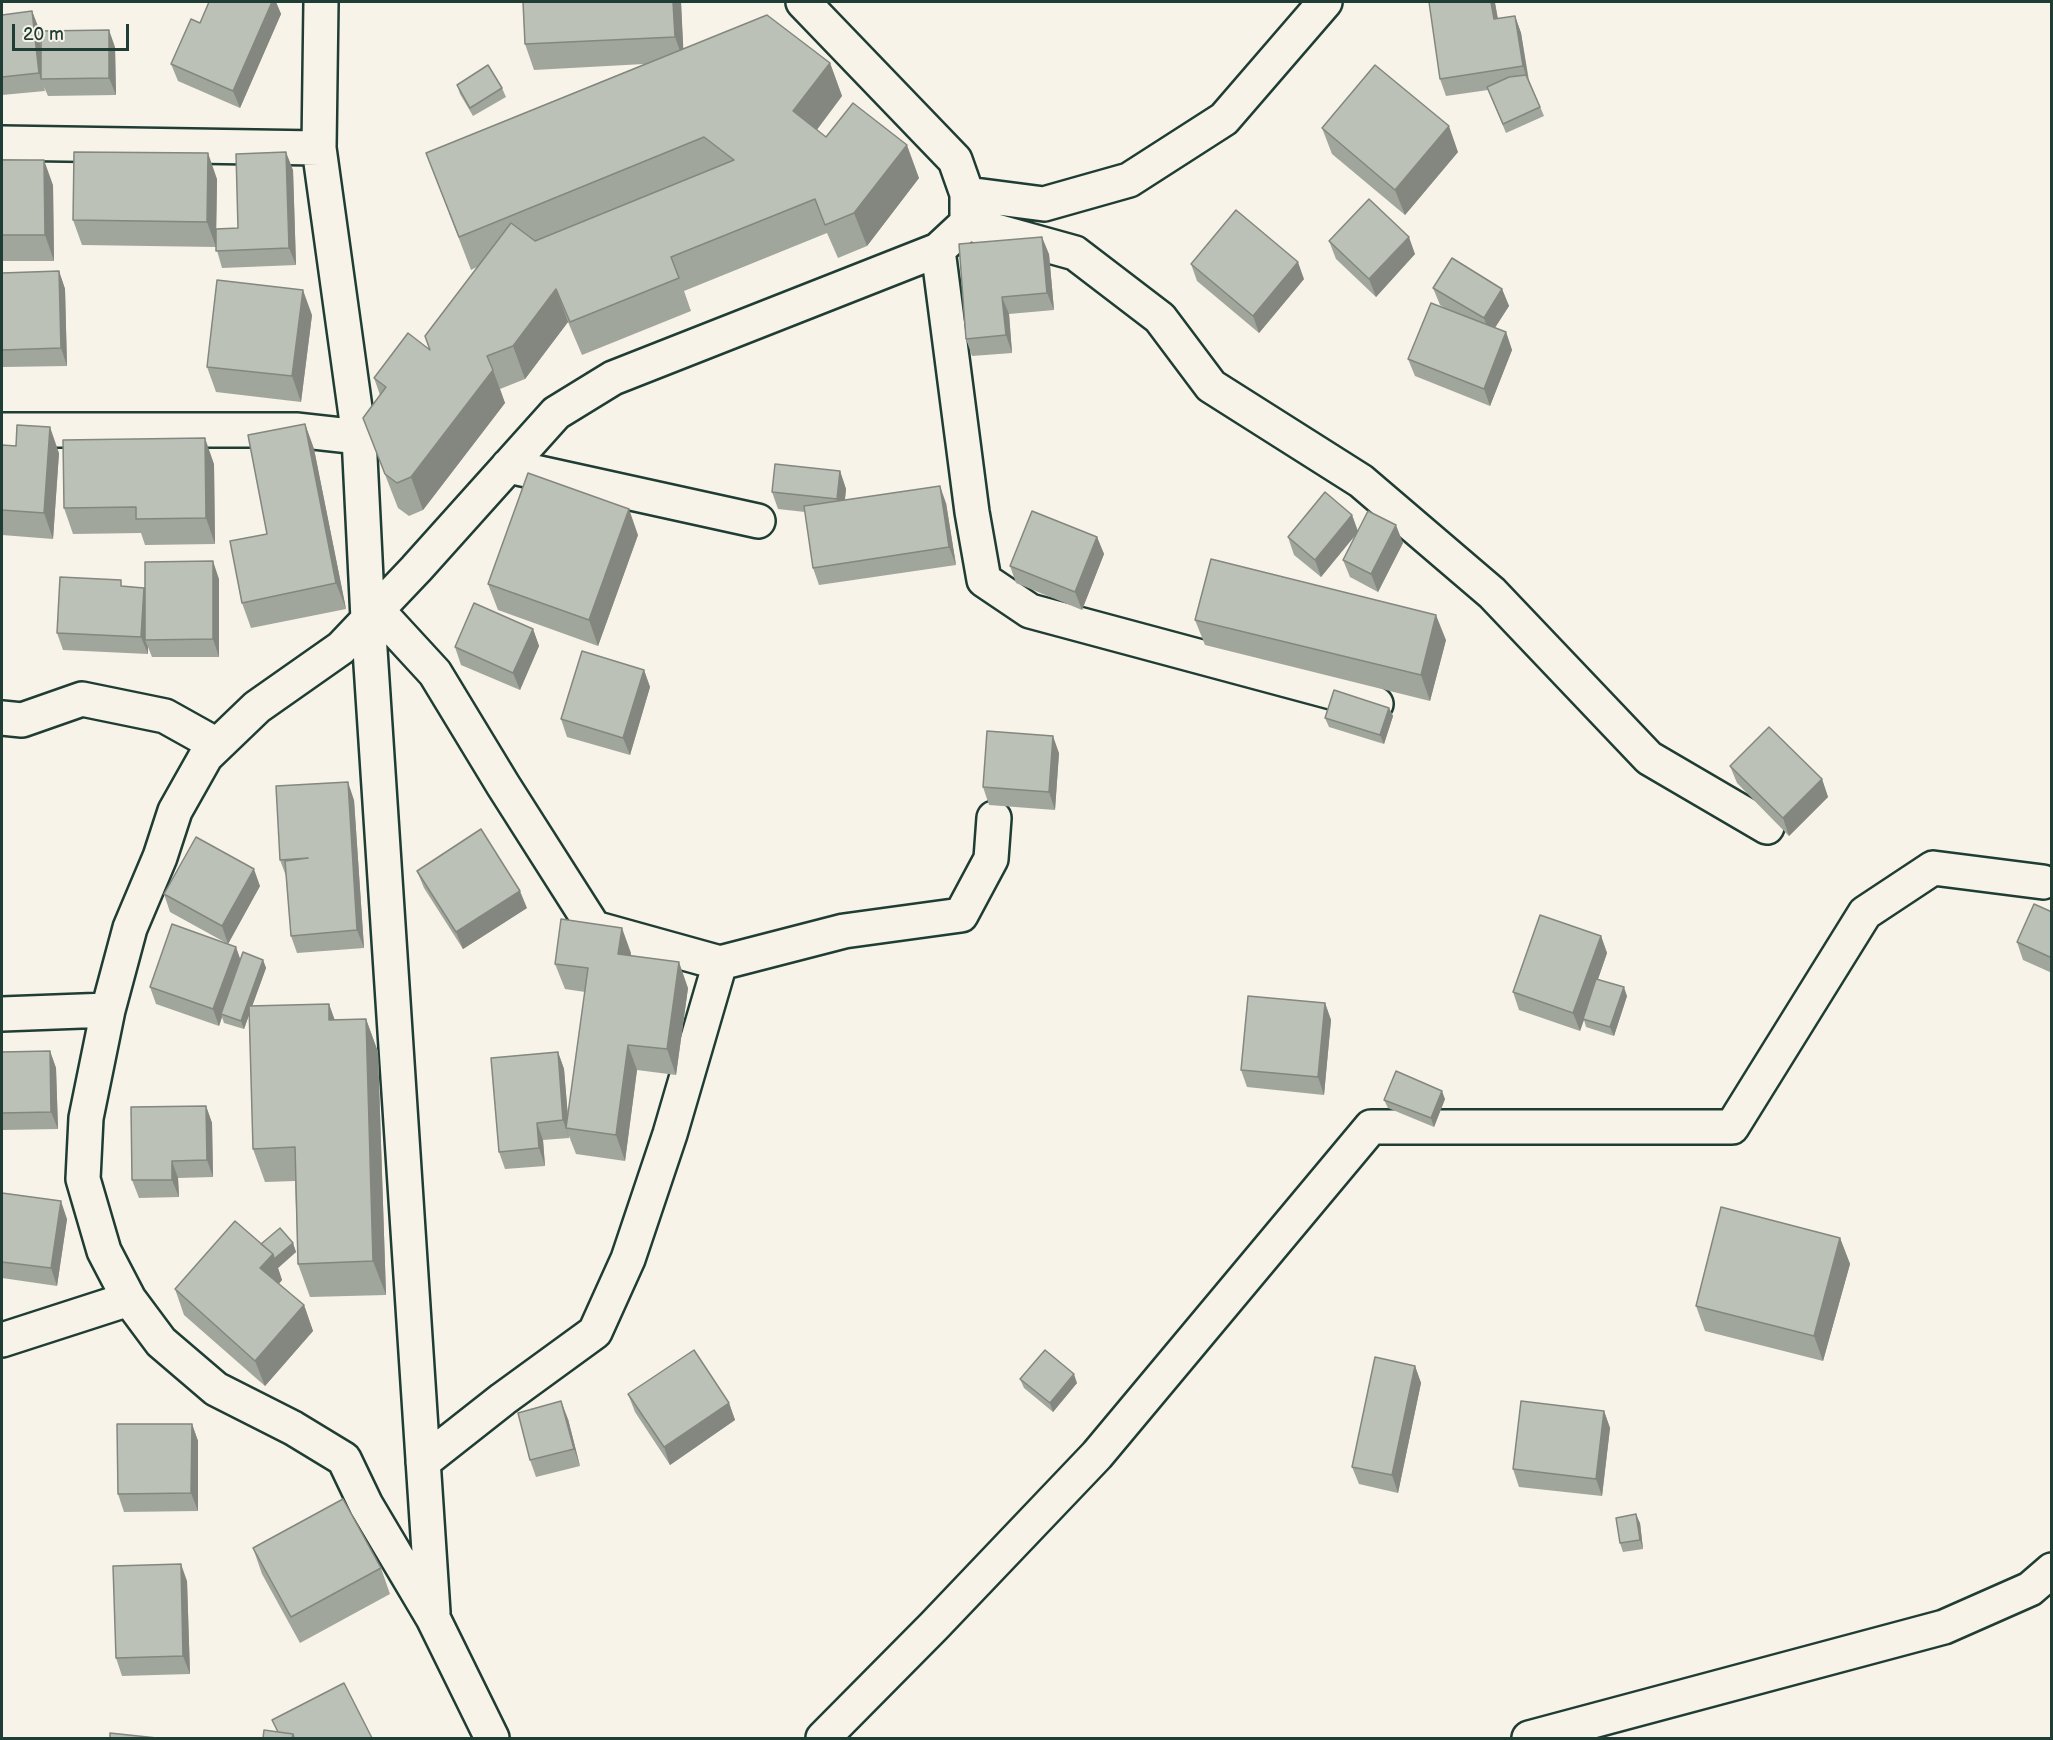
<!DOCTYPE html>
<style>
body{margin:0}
#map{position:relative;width:2053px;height:1740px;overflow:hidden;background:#f7f3e8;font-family:"Balsamiq Sans",sans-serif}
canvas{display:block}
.frame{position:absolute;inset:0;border:3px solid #1f3d34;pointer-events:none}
.scale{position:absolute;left:12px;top:24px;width:117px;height:27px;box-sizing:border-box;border:3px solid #1f3d34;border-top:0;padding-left:8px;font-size:18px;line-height:21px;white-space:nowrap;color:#1f3d34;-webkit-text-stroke:4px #f7f3e8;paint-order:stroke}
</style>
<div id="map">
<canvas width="2053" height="1740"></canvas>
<div class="frame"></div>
<div class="scale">20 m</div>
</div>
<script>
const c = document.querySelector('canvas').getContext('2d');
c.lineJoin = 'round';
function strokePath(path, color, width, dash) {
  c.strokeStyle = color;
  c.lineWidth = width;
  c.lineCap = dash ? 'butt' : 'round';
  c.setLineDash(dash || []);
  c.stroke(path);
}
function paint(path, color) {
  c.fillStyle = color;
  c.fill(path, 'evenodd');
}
const minor = new Path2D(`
 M321,2L319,148L359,437L368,619L433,1612
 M2,143L319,148
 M967,194L1044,204L1129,180L1224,119L1325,2
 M967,223L1075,253L1160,318L1211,386L1361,481L1492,593L1649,758L1767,827
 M938,250L972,512L984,580L1030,611L1376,704
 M2,430H296L359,437
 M508,466L758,521
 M377,610L435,673L503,785L594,928L720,963L670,1134L628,1259L595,1332L503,1399L423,1462
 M2,718L22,720L82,699L165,716L217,745
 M720,963L844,931L961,915L991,859L994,818
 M2,1014L108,1010
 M2,1340L129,1299
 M492,1738L433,1618L366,1505L344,1459L293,1428L216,1389L161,1342L129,1299L104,1251L83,1179L86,1118L108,1010L130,928L160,857L175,811L206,756L257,707L341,648L416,569L556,413L613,378L938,250L967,223V194L955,160L803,2
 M823,1738L934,1626L1097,1455L1371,1127H1732L1865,913L1933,868L2043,882`);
const major = new Path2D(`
 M1529,1738L1944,1627L2030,1589L2052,1570`);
const wall = new Path2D(`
 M209,2H276L281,14L240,108L178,81L171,64L200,23Z
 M523,2H681L683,48L830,63L842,96L817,130L826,137L919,178L867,246L838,258L827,233L684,291L691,311L582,355L568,322L525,379L500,389L505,403L423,510L409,516L398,508L363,418L380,395L374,378L430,349L477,267L471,270L426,153L644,64L534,70L525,44Z
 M1495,3L1498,19L1515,16L1521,33L1529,80L1544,116L1506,133L1488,90L1446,96L1440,79Z
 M32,11L39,29L41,55L115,47L116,95L48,96L44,87L45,91L2,95V15Z
 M457,85L502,88L506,97L473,116L460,94Z
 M1322,128L1458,152L1405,215L1332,154Z
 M2,160L53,185L54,261H2Z
 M293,170L296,265L222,268L216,247L82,245L73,220L217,179L216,229L238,228Z
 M1329,241L1415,254L1376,297L1336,259Z
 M959,244L1049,254L1054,310L1009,314L1012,353L972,356L966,339Z
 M1191,264L1304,279L1259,333L1197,281Z
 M59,271L65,289L67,366L2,367V273Z
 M1433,288L1502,289L1509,306L1495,328L1506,332L1512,350L1490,406L1415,376L1408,359L1448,310L1440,305Z
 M312,315L301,402L216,392L207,367Z
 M305,424L314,449L346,609L251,628L242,603L267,534Z
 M2,445L16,446L59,453L53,539L2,535Z
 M214,464L215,544L145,545L141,533L73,534L64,508Z
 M840,471L846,489L845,500L946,503L956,565L819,585L813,568L805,512L778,509L772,492Z
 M1352,515L1358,531L1403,543L1378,592L1350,577L1343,560L1355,535L1321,577L1294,555L1288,537Z
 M638,535L598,646L498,610L488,584Z
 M1097,537L1104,554L1082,610L1016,583L1010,566Z
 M219,579V657H152L148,647V654L63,650L57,633L124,586L144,588L145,591Z
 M1195,620L1446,640L1430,701L1205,645Z
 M533,629L539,646L520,690L461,665L455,647Z
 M644,670L650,687L630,755L567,737L561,719Z
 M1389,708L1393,716L1384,744L1329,727L1325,718Z
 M1059,753L1055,810L989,805L983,787Z
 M1730,766L1822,779L1828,797L1789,836L1737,783Z
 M354,800L364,948L297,953L291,936L286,876L280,860Z
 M417,871L527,908L463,949L424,888Z
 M260,886L228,944L170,912L164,894Z
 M2052,912V973L2023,960L2017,942Z
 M1601,936L1607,953L1598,979L1627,996L1614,1036L1586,1027L1584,1020L1580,1031L1519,1010L1513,992Z
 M236,947L240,960H263L266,968L252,1006L329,1004L334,1020L366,1019L378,1052L386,1295L310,1297L298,1264L295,1181L265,1182L253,1149L249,1015L244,1029L224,1023L222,1017L219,1026L156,1004L150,987Z
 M631,953V955L688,988L676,1075L637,1070L625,1161L576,1154L569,1136V1138L543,1140L545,1166L505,1169L499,1152L558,1052L564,1069L568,1118L585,992L565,989L555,964Z
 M1325,1003L1331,1020L1324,1095L1247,1087L1241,1070Z
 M50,1051L56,1068L58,1129L2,1130V1052Z
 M1445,1099L1434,1127L1388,1108L1384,1100Z
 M206,1106L212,1123L213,1177L178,1178L179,1197L139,1198L132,1180Z
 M2,1193L67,1219L57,1286L2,1278Z
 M1840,1238L1850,1264L1823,1361L1705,1331L1696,1306Z
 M293,1243L296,1252L278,1268L282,1280L279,1284L304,1305L313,1331L265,1386L184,1315L175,1289L261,1244Z
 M1415,1366L1421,1383L1398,1493L1359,1484L1352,1467Z
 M1020,1379L1077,1383L1053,1412L1024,1388Z
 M628,1394L729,1403L735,1420L670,1465L635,1412Z
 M1604,1411L1610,1428L1602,1496L1519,1487L1513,1469Z
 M568,1419L580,1466L536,1477L530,1460Z
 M192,1424L198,1441V1511L124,1512L118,1494Z
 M1640,1523L1643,1549L1623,1552L1620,1543Z
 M253,1548L381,1568L390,1594L300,1643L262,1574Z
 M187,1581L190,1674L122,1676L116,1658Z`);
const shadedWall = new Path2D(`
 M272,2H276L281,14L240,108L233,91Z
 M673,2H681L684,62L675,37Z
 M1491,2H1495V3L1501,37L1494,19Z
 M32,11L39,29L44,79H41L45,91L39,73Z
 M1515,16L1521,33L1529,84L1523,66Z
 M109,30L115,47L116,95L109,78Z
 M830,63L842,96L805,145L793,111Z
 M1449,126L1458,152L1405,215L1395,190Z
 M907,145L919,178L867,246L854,213Z
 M286,152L293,170L296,265L289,248Z
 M208,153L217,179L216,247L207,222Z
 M44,160L53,185L54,261L45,235Z
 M1042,237L1049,254L1054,310L1047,293Z
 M1409,237L1415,254L1376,297L1369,279Z
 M1298,262L1304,279L1259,333L1253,316Z
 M59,271L65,289L67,366L61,348Z
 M556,289L568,322L525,379L513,346Z
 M1502,289L1509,306L1490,335L1484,318Z
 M303,290L312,315L301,402L292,376Z
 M1002,297L1009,314L1012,353L1006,335Z
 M1506,332L1512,350L1490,406L1484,389Z
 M493,370L505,403L423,510L411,477Z
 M305,424L314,449L346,609L336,583Z
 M50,427L59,453L53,539L44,513Z
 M205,438L214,464L215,544L206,518Z
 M840,471L846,489L843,516L837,499Z
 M940,486L946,503L956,565L949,547Z
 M629,509L638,535L598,646L589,620Z
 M1352,515L1358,532L1321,577L1315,560Z
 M1396,525L1403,543L1378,592L1371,574Z
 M1097,537L1104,554L1082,610L1075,592Z
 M213,561L219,579V657L213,639Z
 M144,588L151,605L145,640L148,647V654L141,637Z
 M1436,615L1446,640L1430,701L1421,675Z
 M533,629L539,646L520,690L513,673Z
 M644,670L650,687L630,755L623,738Z
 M1389,708L1393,716L1384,744L1380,735Z
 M1053,736L1059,753L1055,810L1049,792Z
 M1822,779L1828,797L1789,836L1783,818Z
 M348,782L354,800L364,948L357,930Z
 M254,869L260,886L228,944L222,926Z
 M520,891L527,908L463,949L456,932Z
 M622,928L631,953L627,979L618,954Z
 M1601,936L1607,953L1580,1031L1573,1013Z
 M236,947L242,964L221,1014L222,1017L219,1026L213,1009Z
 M263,960L266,968L244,1029L241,1021Z
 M679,962L688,988L676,1075L667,1049Z
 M1624,987L1627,996L1614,1036L1610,1027Z
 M1325,1003L1331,1020L1324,1095L1318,1077Z
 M329,1004L341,1037L329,1020Z
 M366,1019L378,1052L386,1295L373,1261Z
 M628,1045L637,1070L625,1161L616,1135Z
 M50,1051L56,1068L58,1129L51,1112Z
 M558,1052L564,1069L569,1129L566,1128L569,1138L563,1120Z
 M1442,1091L1445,1099L1434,1127L1431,1118Z
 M206,1106L212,1123L213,1177L207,1160Z
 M537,1123L543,1140L545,1166L539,1148Z
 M172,1161L178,1178L179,1197L172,1180Z
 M61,1201L67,1219L57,1286L51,1268Z
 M1840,1238L1850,1264L1823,1361L1814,1336Z
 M293,1243L296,1252L278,1268L282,1280L270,1293L260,1268L273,1254Z
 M304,1305L313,1331L265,1386L255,1361Z
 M1415,1366L1421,1383L1398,1493L1392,1475Z
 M1074,1374L1077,1383L1053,1412L1050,1403Z
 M561,1401L568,1419L580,1466L574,1449Z
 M729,1403L735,1420L670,1465L664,1447Z
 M1604,1411L1610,1428L1602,1496L1596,1479Z
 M192,1424L198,1441V1511L191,1493Z
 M1636,1514L1640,1523L1643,1549L1640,1540Z
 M181,1564L187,1581L190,1674L183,1656Z`);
const building = new Path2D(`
 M209,2H272L233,91L171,64L191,19L200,23Z
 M523,2H673L675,37L525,44Z
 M1429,2H1491L1494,19L1515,16L1523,66L1440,79Z
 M32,11L39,73L2,77V15Z
 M767,15L830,63L793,111L826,137L853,103L907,145L854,213L825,225L815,199L671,257L679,278L570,322L556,289L513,346L487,356L493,370L411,477L397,483L385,474L363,418L386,387L374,378L408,333L430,350L425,336L511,223L535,241L734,160L704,137L459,237L426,153Z
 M109,30V78L41,79V31Z
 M488,65L502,88L470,108L457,85Z
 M1375,65L1449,126L1395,190L1322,128Z
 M1526,75L1540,107L1503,124L1487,87L1509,77Z
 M74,152L208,153L207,222L73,220Z
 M286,152L289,248L216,251V229L238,228L236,154Z
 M2,160H44L45,235H2Z
 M1369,199L1409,237L1369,279L1329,241Z
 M1236,210L1298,262L1253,316L1191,264Z
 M1042,237L1047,293L1002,297L1006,335L966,339L959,244Z
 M1452,258L1502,289L1484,318L1433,288Z
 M59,271L61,348L2,350V273Z
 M217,280L303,290L292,376L207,367Z
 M1431,303L1506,332L1484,389L1408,359Z
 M305,424L336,583L242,603L230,541L267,534L248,435Z
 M17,425L50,427L44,513L2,510V445L16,446Z
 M205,438L206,518L136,519V507L64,508L63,440Z
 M775,464L840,471L837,499L772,492Z
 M528,473L629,509L589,620L488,584Z
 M940,486L949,547L813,568L804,506Z
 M1325,492L1352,515L1315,560L1288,537Z
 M1032,511L1097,537L1075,592L1010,566Z
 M1368,511L1396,525L1371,574L1343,560Z
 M1211,559L1436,615L1421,675L1195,620Z
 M213,561V639L145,640V562Z
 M60,577L121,580V586L144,588L141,637L57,633Z
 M474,603L533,629L513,673L455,647Z
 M582,651L644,670L623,738L561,719Z
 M1334,690L1389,708L1380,735L1325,718Z
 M1769,727L1822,779L1783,818L1730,766Z
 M987,731L1053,736L1049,792L983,787Z
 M348,782L357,930L291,936L285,861L308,858L280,860L276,786Z
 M481,829L520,891L456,932L417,871Z
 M196,837L254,869L222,926L164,894Z
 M2034,904L2052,912V958L2017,942Z
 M1540,915L1601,936L1573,1013L1513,992Z
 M561,919L622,928L618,954L679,962L667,1049L628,1045L616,1135L566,1128L588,968L555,964Z
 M172,924L236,947L213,1009L150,987Z
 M243,952L263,960L241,1021L221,1014Z
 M1596,979L1624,987L1610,1027L1583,1019Z
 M1248,996L1325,1003L1318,1077L1241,1070Z
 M329,1004V1020L366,1019L373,1261L298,1264L295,1147L253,1149L249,1006Z
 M50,1051L51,1112L2,1113V1052Z
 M558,1052L563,1120L537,1123L539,1148L499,1152L491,1058Z
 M1396,1071L1442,1091L1431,1118L1384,1100Z
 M206,1106L207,1160L172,1161V1180H132L131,1107Z
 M2,1193L61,1201L51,1268L2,1262Z
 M1721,1207L1840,1238L1814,1336L1696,1306Z
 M235,1221L273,1254L260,1268L304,1305L255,1361L175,1289Z
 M280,1228L293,1243L274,1259L273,1254L261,1244Z
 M694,1350L729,1403L664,1447L628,1394Z
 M1045,1350L1074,1374L1050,1403L1020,1379Z
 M1375,1357L1415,1366L1392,1475L1352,1467Z
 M561,1401L574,1449L530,1460L518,1413Z
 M1521,1401L1604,1411L1596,1479L1513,1469Z
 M117,1424H192L191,1493L118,1494Z
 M343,1499L381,1568L291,1617L253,1548Z
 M1636,1514L1640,1540L1620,1543L1616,1518Z
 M181,1564L183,1656L116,1658L113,1566Z
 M344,1683L372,1738H294L293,1734L278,1732L272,1720Z
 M264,1730L293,1734L292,1738H263Z
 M110,1733L157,1738H110Z`);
strokePath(minor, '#1f3d34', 38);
strokePath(major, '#1f3d34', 38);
strokePath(minor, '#f7f3e8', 33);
strokePath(major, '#f7f3e8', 33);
paint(wall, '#a1a69d');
paint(shadedWall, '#83877f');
paint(building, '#bbc1b6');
strokePath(building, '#83877f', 1.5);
</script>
